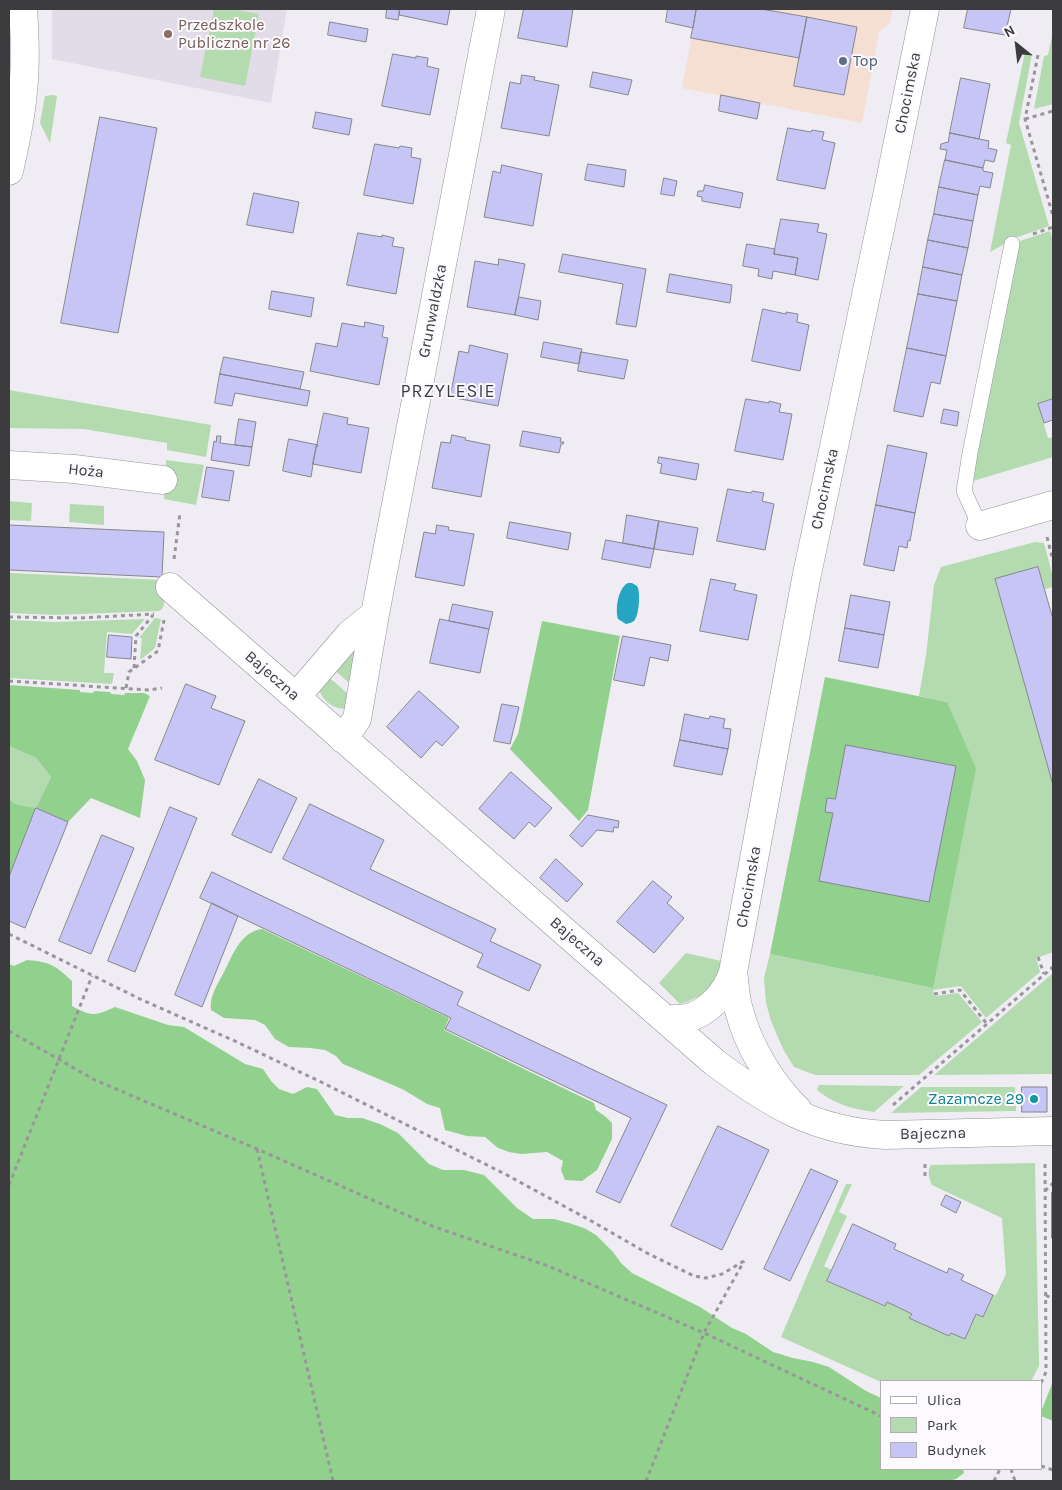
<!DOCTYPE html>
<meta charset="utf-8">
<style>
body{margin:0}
#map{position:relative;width:1062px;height:1490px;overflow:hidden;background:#efecf3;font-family:Karla,sans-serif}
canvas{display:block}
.frame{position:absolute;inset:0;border:10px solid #3c3b3e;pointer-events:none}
.legend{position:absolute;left:880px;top:1380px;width:162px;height:90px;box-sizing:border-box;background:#fcfafe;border:1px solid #afaeb1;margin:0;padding:6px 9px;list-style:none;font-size:15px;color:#3c3b3e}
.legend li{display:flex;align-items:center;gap:10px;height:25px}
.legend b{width:25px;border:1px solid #afaeb1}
.north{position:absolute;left:992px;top:20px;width:50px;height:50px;-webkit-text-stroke:4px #fcfafe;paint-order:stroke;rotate:331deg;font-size:14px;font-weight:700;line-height:20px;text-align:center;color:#3c3b3e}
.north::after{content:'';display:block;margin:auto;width:18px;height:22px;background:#3c3b3e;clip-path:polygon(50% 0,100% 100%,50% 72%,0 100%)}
</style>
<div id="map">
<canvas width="1062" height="1490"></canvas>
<div class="frame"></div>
<ul class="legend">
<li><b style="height:6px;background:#fff"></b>Ulica</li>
<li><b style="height:14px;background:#b4dab0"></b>Park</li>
<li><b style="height:14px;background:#c6c5f5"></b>Budynek</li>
</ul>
<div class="north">N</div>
</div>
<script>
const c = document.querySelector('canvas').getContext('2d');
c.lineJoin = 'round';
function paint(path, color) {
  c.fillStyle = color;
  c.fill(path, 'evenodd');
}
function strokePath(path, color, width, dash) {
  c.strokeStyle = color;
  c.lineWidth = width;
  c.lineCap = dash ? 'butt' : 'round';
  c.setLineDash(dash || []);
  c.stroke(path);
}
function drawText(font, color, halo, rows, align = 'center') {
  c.font = font + ' Karla,sans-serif';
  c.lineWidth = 4;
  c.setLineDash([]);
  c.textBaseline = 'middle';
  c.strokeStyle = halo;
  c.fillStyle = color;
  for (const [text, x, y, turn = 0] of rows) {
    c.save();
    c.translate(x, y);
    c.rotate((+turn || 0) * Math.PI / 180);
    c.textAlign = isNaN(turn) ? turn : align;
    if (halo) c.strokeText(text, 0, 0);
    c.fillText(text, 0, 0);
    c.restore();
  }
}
const commercial = new Path2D(`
 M697,9H893L890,23L879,32L862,123L682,88Z`);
const built = new Path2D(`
 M52,9H287L271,103L52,59Z`);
const green = new Path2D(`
 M214,9H232L259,14L245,86L200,77Z
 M1053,31V104L1034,109L1044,56L1048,55Z
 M1025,52L1032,54L1019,123L1049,226L1015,238L990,252L1011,145L1006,143Z
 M53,95L57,96L50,143L40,123L45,96Z
 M1050,231L1053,241V399L1038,404L1048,438L1053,437V457L973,481L976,452L1020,241Z
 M9,390L211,425L206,457L167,450V443L84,429L9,428Z
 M166,460L204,465L196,505L164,499Z
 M9,501L32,503L31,521L9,520Z
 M70,504L104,506V525L69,522Z
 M1035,542L1044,543L1053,577V587L1045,589L1038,567L995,580L1053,785V952L1036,958L1040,972L986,1018L961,986L933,990L934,996L958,993L982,1022L919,1075H815L794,1067L783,1049L771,1021L766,1003L764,978L770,954L933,988L947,702L919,696L926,655L934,585L941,567Z
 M9,573L163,580L168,583L163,608L159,611L55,615L9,613Z
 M155,618L161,619L155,648L140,660L142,638H139Z
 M145,619L132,634L107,632L104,673H114L112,684L9,678V620L55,622Z
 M351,650L355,652V688L331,667Z
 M325,674L353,698L346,709C332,709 322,700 318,687Z
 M9,746L36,758L51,777L36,808L15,804L9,798Z
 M686,953L721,961C715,988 705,996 680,1004L659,983Z
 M1053,973V1074L934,1075Z
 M819,1085L904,1086L874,1112C852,1109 834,1104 817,1090Z
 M921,1087H1015L1016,1111L891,1113Z
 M1035,1163L1039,1366L1031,1381L881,1382L781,1337L846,1184H852L839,1212L847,1216L824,1266L832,1270L827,1281L884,1306L887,1302L912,1314L910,1318L949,1336L951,1333L965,1339L976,1314L983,1317L993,1295H996L1006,1274L1002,1218L932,1185C929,1178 927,1171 931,1165Z`);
const forest = new Path2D(`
 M542,621L620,636L588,810L579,821L510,749L518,734Z
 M825,677L947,702L976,768L933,988L770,954Z
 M9,685L80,690V692L93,693L94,691L110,692L111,694L124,695L125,693H144L150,696L128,749L137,761L145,780L140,818L91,798L68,822L36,808L9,877V798L15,804L36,808L51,777L36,758L9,746Z
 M262,929L449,1018L444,1030L594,1103L596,1110L606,1117L612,1123V1139L597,1170L582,1181L565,1180L561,1170L563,1161L547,1152L521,1154L509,1152L498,1148L485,1137L467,1136L445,1130L440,1108L427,1104L404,1090L386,1082L343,1064L336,1056L325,1050L310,1048L289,1047L275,1039L265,1025L255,1020L224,1018L211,1010C209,996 218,984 224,972C233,955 240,932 262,929Z
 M27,960C50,962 55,965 72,981V1006C92,1017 95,1016 115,1007L168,1025L184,1027L245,1064L263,1069L271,1081L279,1089L293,1094L307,1087L317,1089L335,1115L348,1118H362L380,1124L398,1133L429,1164L443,1170H464L484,1175L517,1208L533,1219H554L569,1223L584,1228L596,1235L613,1252L621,1263L632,1273L700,1307L732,1328L746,1334L773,1352L793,1358L813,1362L829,1367L866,1391L881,1398V1469H963L964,1473L956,1479L949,1481H9V964L14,966Z
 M1053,1381V1421L1041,1416V1412Z`);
const water = new Path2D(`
 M628,583H632L637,586C641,592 639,616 634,621C631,623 629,623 626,624L618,619C615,609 618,588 628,583Z`);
const building = new Path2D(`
 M387,9H400L398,20L386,18Z
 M400,9H450L447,25L399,15Z
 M524,9H573L567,47L518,38Z
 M668,9H696L693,28L666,22Z
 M697,9H761L807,17L799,58L691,38Z
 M968,9H1011L1005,35L964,28Z
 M807,17L857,27L844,95L794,86Z
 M330,22L368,29L366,42L328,35Z
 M393,54L416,58V56L428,58L427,66L439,69L430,115L382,106Z
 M593,72L632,80L628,95L590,87Z
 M522,75L535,77L534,80L559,85L549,136L501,128L510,82L520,84Z
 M961,78L990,84L979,139L950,133Z
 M721,95L760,103L757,119L719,111Z
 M316,112L352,119L349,135L313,128Z
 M100,117L157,128L118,333L61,323Z
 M788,128L811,132L812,130L824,132L822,140L835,143L825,189L777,180Z
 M950,133L989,141L988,148L997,150L994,162L985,160L983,168L945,160L947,150L940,149L941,144L948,142Z
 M375,144L399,148L400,146L412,148L411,157L421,159L413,204L364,195Z
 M945,160L983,168V171L993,173L990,188L980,186L978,195L939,187Z
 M588,164L626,170L624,187L585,180Z
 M502,165L542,174L533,226L484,217L493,171L500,173Z
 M664,178L677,181L674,196L661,194Z
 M705,185L743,193L740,208L702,201V197L697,196L698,191H703Z
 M939,187L978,195L973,221L934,214Z
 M254,193L299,202L293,233L247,225Z
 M934,214L973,221L968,248L928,240Z
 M781,219L819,224L817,232L827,234L818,280L795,275L798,258L774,254Z
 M358,233L382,237V235L394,238L392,246L404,248L396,294L347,285Z
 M928,240L968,248L962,275L923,267Z
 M747,244L775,249L774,254L798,258L795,275L773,271L772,279L758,276L759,269L743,266Z
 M563,254L646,269L636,327L616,324L623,284L559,272Z
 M499,259L525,264L515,315L467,307L475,261L498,265Z
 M923,267L962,275L957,301L918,294Z
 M670,274L732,285L730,303L667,292Z
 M272,291L314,298L311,317L269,309Z
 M918,294L957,301L946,356L907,348Z
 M519,297L541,301L538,320L515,315Z
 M763,309L786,314V312L798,314L797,322L809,325L800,371L752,361Z
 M365,322L384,326L382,337L388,338L379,385L310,371L316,343L337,347L342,323L364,327Z
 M544,342L582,349L579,364L541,357Z
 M470,345L508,354L498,406L450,397L459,351L468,353Z
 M907,348L946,356L940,384L931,382L923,417L894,411Z
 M581,352L628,360L624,379L578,371Z
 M224,357L304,372L300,389L220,374Z
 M220,374L310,391L307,406L235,393L232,406L215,403Z
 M746,399L769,403V401L781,404L779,412L792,414L783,460L735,451Z
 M1053,399V420L1044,423L1038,404Z
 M944,409L959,412L957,426L941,423Z
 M324,413L348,418L347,424L369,428L361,473L313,464Z
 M239,419L256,422L252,447L235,445Z
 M523,431L561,438L560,442H564L563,444H561L559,453L520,446Z
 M452,435L466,438L465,440L490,445L481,497L432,488L441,442L450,443Z
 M217,436H221L220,443L252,447L249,466L211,460L214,441L216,442Z
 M289,439L318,445L317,447L316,446L311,477L283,471Z
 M888,445L927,453L915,513L876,505Z
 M659,457L699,464L696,480L660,473L662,464L658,463Z
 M207,467L234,471L229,501L202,497Z
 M728,489L751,493L752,491L764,493L762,501L774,504L765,550L717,541Z
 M876,505L915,513L910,541L908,540L907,548L899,546L894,571L864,565Z
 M627,515L659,521L654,549L623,543Z
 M659,521L698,528L693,555L654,549Z
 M510,522L571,533L568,550L507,538Z
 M9,525L164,532L162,577L9,570Z
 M437,525L449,527L448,530L474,534L464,586L415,577L424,532L435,534Z
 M606,540L654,549L650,568L602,559Z
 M1038,567L1053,619V785L995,579Z
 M711,579L736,584L734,590L757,595L748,640L700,631Z
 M851,595L890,602L884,635L845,628Z
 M453,604L493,612L489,629L449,621Z
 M440,619L489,629L480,673L430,663Z
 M845,628L884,635L878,668L839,661Z
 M109,635L132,637L131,659L107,657Z
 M623,636L671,645L668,661L650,657L644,686L614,680Z
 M186,684L216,696L211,708L245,721L219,785L155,760Z
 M419,691L459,727L442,746L436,741L421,758L387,727Z
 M502,704L519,707L510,744L494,741Z
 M685,714L709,719L710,716L725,719L723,728L731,729L728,749L680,740Z
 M680,740L728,749L722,775L674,766Z
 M846,745L956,766L929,902L819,881L833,813L825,812L827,798L835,799Z
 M511,772L552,808L535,827L529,822L514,839L479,809Z
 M259,779L297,798L271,853L232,835Z
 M310,804L384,840L370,869L496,929L490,941L541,965L529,991L477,967L483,954L283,859Z
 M170,807L197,818L135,972L108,961Z
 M36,808L68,822L25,928L9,921V877Z
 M588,815L619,821L618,828L614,827L613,832L597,830L582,847L570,836Z
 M102,835L134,848L91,954L59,941Z
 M556,859L583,884L567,902L540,878Z
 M212,872L463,992L457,1005L667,1105L620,1203L596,1192L631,1118L445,1029L451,1018L200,898Z
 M653,881L672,897L667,903L684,918L654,953L617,922Z
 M212,903L238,916L202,1007L175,995Z
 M1022,1087H1047V1112H1022Z
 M718,1126L769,1150L722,1250L671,1226Z
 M811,1169L838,1181L790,1281L764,1269Z
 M1052,1192H1053V1238H1052Z
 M946,1195L961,1202L956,1213L941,1205Z
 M853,1224L896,1244L894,1249L947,1273L949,1268L964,1275L961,1280L993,1295L983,1317L976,1314L965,1339L951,1333L949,1336L909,1318L912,1314L887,1302L885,1306L827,1281Z`);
const path = new Path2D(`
 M1038,55L1025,119L1053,216
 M1025,119L1053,111
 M1033,234L1053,227
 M1047,537L1053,561
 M174,559L180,513
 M9,617L80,618L154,614
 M134,668L136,636L153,615
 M9,681L149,690L162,688
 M126,688L129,672L158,651L164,620
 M9,934L140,999L237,1042L321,1082L505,1174L595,1223L645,1252L694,1276L706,1278L722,1274L744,1261
 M1038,957L1044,974
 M934,994L960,990L987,1024
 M9,1031L95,1080L257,1149L429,1225L548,1266L704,1333L881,1416
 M893,1105L1053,967
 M257,1149L333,1481
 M925,1164V1180
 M9,1185L92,976
 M1045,1191L1053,1183
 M1046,1295L1053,1300
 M1041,1383L1046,1372L1045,1160
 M1041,1466L1053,1470
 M1011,1469L1015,1481
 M646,1481L704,1333L744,1261
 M994,1481L1000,1469`);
const lane = new Path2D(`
 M980,526L964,491L970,453L1012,244`);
const street = new Path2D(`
 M9,171C15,145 21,118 23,91C26,63 25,36 23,9
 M9,465L74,469L163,480
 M980,526L1053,505
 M170,587L714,1062C770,1104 814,1131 885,1135L1053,1131
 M296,697L350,634L375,614
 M343,739L357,719L375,614L491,9
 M733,972C735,985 735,998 739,1010C748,1046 772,1085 798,1110
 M666,1020C673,1019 680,1019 686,1018C708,1014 727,992 733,972L806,579L888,191L925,9`);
const markers = [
 [168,34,5,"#8d6e63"],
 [843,61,5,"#5c6f8a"],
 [1034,1099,5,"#0f9aa8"]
];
const educationNames = [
 ["Przedszkole",178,25],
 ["Publiczne nr 26",178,43]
];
const serviceNames = [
 ["Top",853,61]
];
const streetNames = [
 ["Chocimska",908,93,-79],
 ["Grunwaldzka",433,311,-79],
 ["Hoża",86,471,6],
 ["Chocimska",825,489,-78],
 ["Bajeczna",272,676,41],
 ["Chocimska",749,887,-80],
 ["Bajeczna",577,942,41],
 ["Bajeczna",933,1134,-1]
];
const cultureNames = [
 ["Zazamcze 29",1024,1099]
];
const neighbourhoodNames = [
 ["PRZYLESIE",448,392]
];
paint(commercial, '#f5dfd2');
paint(built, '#e2dce9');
paint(green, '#b4dab0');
paint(forest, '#92d08d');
paint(water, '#26a5c2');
paint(building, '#c6c5f5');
strokePath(building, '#86868c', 1);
strokePath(lane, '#959299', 16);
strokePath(street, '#959299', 29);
strokePath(path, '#98969b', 3, [4, 4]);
strokePath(lane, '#fff', 15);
strokePath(street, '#fff', 28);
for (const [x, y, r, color] of markers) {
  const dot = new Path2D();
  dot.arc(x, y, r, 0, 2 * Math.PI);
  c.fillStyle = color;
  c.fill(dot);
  strokePath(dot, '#fcfafe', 2);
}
drawText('16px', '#785e54', '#fcfafe', educationNames, 'left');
drawText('16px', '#4e5e75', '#fcfafe', serviceNames, 'left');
drawText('16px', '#3c3b3e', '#fcfafe', streetNames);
drawText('16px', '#0d838f', '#fcfafe', cultureNames, 'right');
c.letterSpacing = '1px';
drawText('18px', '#3c3b3e', '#fcfafe', neighbourhoodNames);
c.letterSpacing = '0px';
</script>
